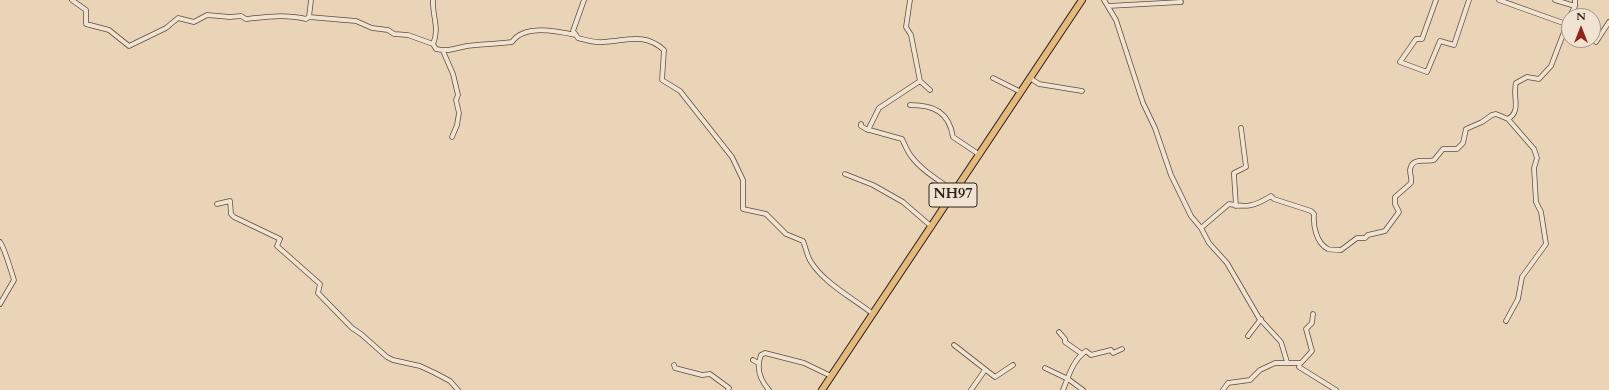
<!DOCTYPE html>
<style>
body{margin:0}
#map{position:relative;width:1609px;height:390px;overflow:hidden;background:#e9d4b8;font-family:Cardo,serif}
canvas{display:block}
.north{position:absolute;left:1561px;top:8px;width:40px;height:40px;box-sizing:border-box;background:#f1e3d1;border:1px solid #a39587;border-radius:50%;rotate:0deg;font-size:11px;font-weight:700;line-height:16px;text-align:center;color:#2e2019}
.north::after{content:'';display:block;margin:auto;width:14px;height:18px;background:#8f2418;clip-path:polygon(50% 0,100% 100%,50% 72%,0 100%)}
</style>
<div id="map">
<canvas width="1609" height="390"></canvas>
<div class="north">N</div>
</div>
<script>
const c = document.querySelector('canvas').getContext('2d');
c.lineJoin = 'round';
function strokePath(path, color, width, dash) {
  c.strokeStyle = color;
  c.lineWidth = width;
  c.lineCap = dash ? 'butt' : 'round';
  c.setLineDash(dash || []);
  c.stroke(path);
}
function drawText(font, color, halo, rows, align = 'center') {
  c.font = font + ' Cardo,serif';
  c.lineWidth = 3;
  c.setLineDash([]);
  c.textBaseline = 'middle';
  c.strokeStyle = halo;
  c.fillStyle = color;
  for (const [text, x, y, turn = 0] of rows) {
    c.save();
    c.translate(x, y);
    c.rotate((+turn || 0) * Math.PI / 180);
    c.textAlign = isNaN(turn) ? turn : align;
    if (halo) c.strokeText(text, 0, 0);
    c.fillText(text, 0, 0);
    c.restore();
  }
}
const minor = new Path2D(`
 M72,0L86,10V24L109,30L129,46L166,28L178,18L194,22L207,15L230,17L241,16L246,19C266,17 286,14 306,19L309,17
 M311,0L309,17L356,21L372,28L388,30L394,34L408,35L433,44L436,49C448,52 456,48 467,46C482,44 497,44 512,42C524,24 557,31 576,35
 M433,0C432,16 440,28 433,44
 M584,0L573,31L578,38C586,40 595,43 603,42C627,41 644,32 664,50L662,80L680,91L732,157L743,180V209L766,214L786,234L803,241C806,248 807,256 811,262C825,284 853,298 873,314
 M1104,0L1116,20L1143,103L1155,128L1171,175L1191,216L1201,228L1209,243L1227,263L1259,318L1281,342L1287,362
 M1436,0L1422,39H1416L1400,62L1427,72L1440,41L1454,45L1469,0
 M1499,0L1566,24
 M1555,0L1575,6
 M1108,6L1181,2
 M1570,16L1575,6V0
 M1596,42L1609,22
 M443,51L453,74L458,95L456,100L459,113L457,125L452,137
 M993,78L1021,92
 M1030,78L1039,84L1082,91
 M920,81L930,90
 M910,105C934,105 949,112 953,137L980,155
 M861,124V126L866,129L902,139C905,145 907,151 911,156C922,171 940,181 955,192
 M868,130L879,108L920,81L911,35L906,27L910,0
 M845,174L873,185L903,202L932,227
 M217,204L230,201L231,214L234,217L280,239L277,246L320,284L318,293L352,328L361,334L387,357L393,360L420,366L435,373L450,381L458,390
 M1236,206L1234,175V173L1246,167L1241,128
 M1201,228L1229,204C1247,208 1255,206 1271,196L1274,199L1311,211L1314,214C1313,225 1316,243 1328,249C1331,250 1337,250 1341,250L1357,238H1365L1368,235L1385,231L1399,212L1395,204V197L1411,183C1412,178 1410,175 1410,170C1412,156 1426,163 1434,160L1443,149H1457L1463,143L1466,129L1482,122L1492,115L1496,114L1508,119C1522,111 1512,96 1516,83L1527,77L1539,79L1551,66L1569,19
 M0,242C5,249 11,271 14,280L0,304
 M1506,321L1518,299L1522,277L1546,244L1541,212L1536,202L1534,168L1537,158L1534,149L1508,119
 M1059,332L1065,339V342L1082,354
 M1248,336L1261,319
 M954,345L995,377L1013,365
 M753,360L758,363
 M1300,363L1299,367L1336,390
 M674,365L675,368L702,375L710,374L729,388L728,390
 M1045,368L1068,379L1083,390
 M769,390C760,380 756,368 761,355L765,353L804,363L831,376
 M971,390L985,370
 M1063,390C1069,375 1073,360 1086,351L1091,355L1111,350L1113,353L1122,349
 M1223,390L1228,383L1250,380L1260,370L1275,363H1301L1312,351L1306,329L1312,323L1313,314`);
const highway = new Path2D(`
 M822,390L1082,0`);
const shields = [
 [953,195,48]
];
const shieldNames = [
 ["NH97",953,195]
];
strokePath(minor, '#5d4d41', 5.5);
strokePath(highway, '#2e2019', 8);
strokePath(minor, '#f1e3d1', 4);
strokePath(highway, '#e4ba7c', 6);
for (const [x, y, w] of shields) {
  const box = new Path2D();
  box.roundRect(x - w / 2, y - 12, w, 24, 3);
  c.fillStyle = '#f1e3d1';
  c.fill(box);
  strokePath(box, '#2e2019', 1);
}
drawText('bold 14px', '#2e2019', null, shieldNames);
</script>
